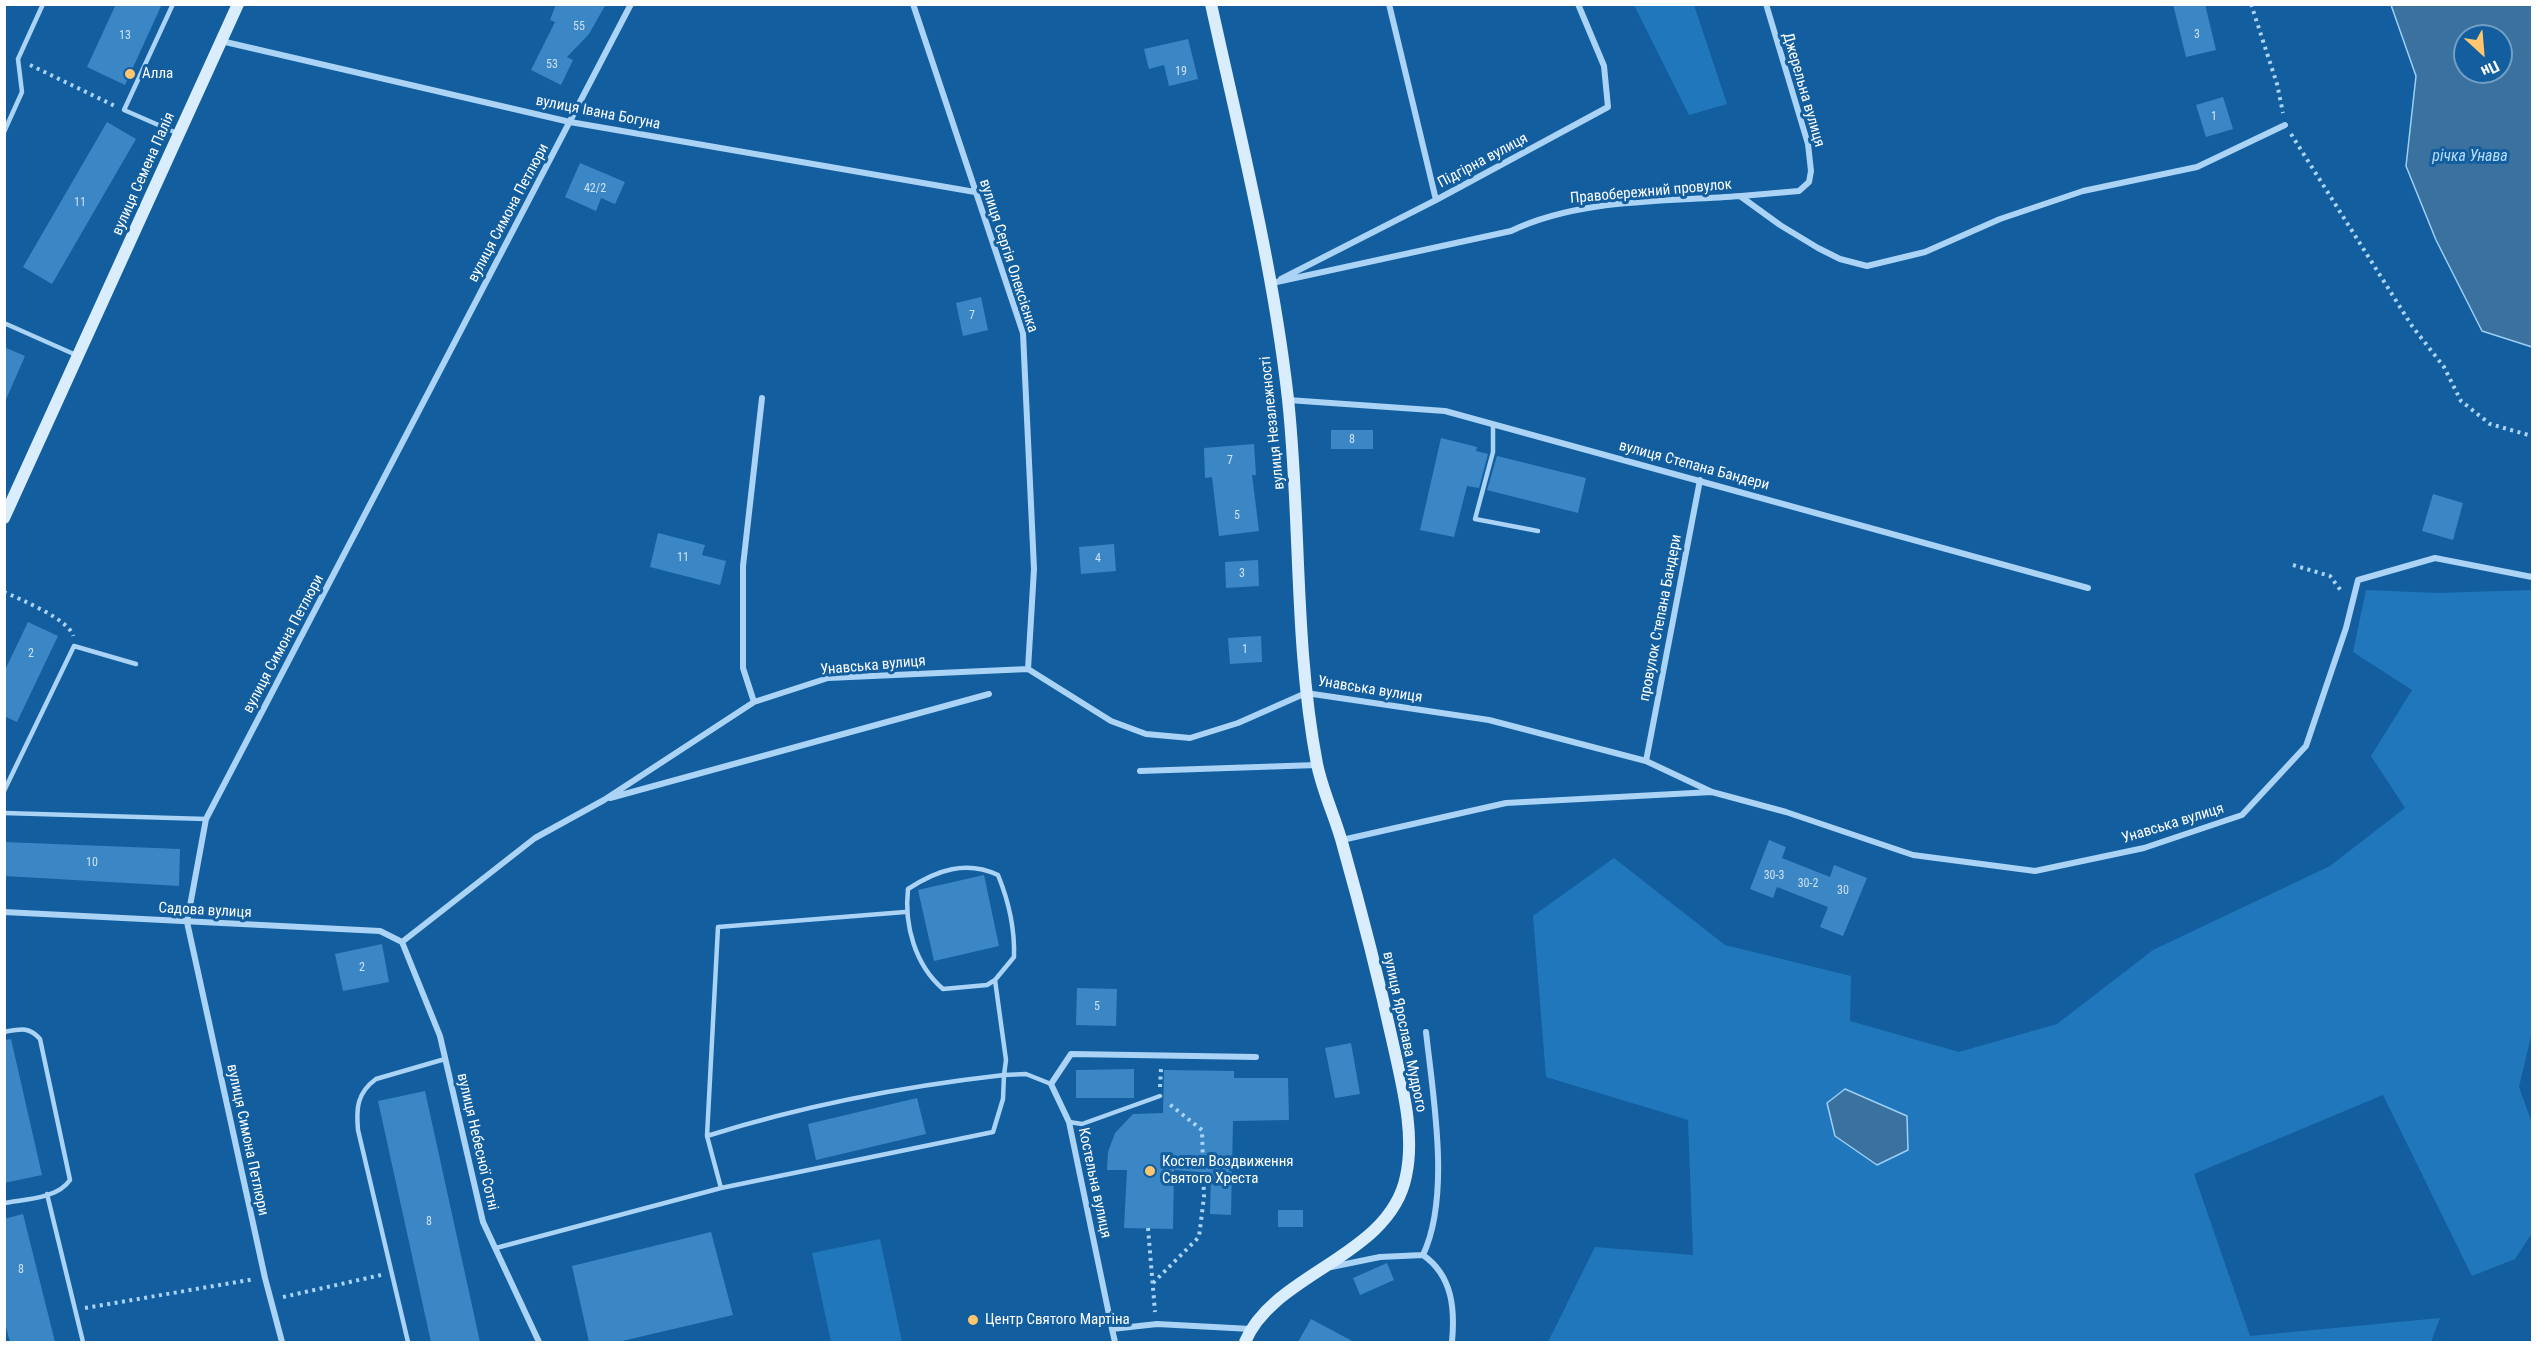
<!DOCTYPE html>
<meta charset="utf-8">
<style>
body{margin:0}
#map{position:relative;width:2537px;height:1347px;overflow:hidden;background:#125e9f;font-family:"Roboto Condensed",sans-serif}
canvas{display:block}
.frame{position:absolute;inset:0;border:6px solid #fff;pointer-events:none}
.north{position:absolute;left:2453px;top:24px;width:60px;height:60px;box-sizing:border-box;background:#125e9f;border:2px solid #719ec5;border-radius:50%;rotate:154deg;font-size:16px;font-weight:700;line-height:24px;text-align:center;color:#fff}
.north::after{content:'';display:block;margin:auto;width:21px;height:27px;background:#ffc66d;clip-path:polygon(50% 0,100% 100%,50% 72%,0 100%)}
</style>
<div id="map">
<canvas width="2537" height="1347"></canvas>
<div class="frame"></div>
<div class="north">Пн</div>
</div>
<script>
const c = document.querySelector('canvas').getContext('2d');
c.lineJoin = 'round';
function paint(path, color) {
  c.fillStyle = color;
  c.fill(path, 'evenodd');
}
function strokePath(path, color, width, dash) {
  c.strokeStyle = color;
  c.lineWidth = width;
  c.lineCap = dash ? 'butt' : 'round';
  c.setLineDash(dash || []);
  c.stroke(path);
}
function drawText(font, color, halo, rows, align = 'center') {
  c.font = font + ' "Roboto Condensed",sans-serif';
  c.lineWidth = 6;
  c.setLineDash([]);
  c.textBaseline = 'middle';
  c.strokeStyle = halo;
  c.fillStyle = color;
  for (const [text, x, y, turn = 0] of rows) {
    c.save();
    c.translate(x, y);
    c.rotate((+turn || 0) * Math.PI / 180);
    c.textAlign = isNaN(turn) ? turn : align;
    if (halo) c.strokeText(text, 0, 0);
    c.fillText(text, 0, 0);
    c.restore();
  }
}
const green = new Path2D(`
 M1634,5H1694L1727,104L1689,115Z
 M2366,590L2438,593L2532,590V1032L2519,1087L2532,1123V1233L2515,1259L2472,1276L2383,1095L2194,1174L2250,1336L2440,1318L2431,1342H1548L1595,1247L1693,1255L1688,1120L1546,1077L1533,916L1614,858L1725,945L1851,976L1850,1021L1959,1052L2057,1024L2153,950L2330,866L2405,808L2371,756L2412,690L2353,652Z
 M880,1239L902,1342H831L812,1253Z`);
const water = new Path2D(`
 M2391,5H2532V347L2482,331L2436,240L2406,166L2416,76ZM2465,36H2501V72H2465Z
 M1845,1089L1907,1116L1908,1150L1877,1165L1835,1136L1827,1103Z`);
const building = new Path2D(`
 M116,4H162L125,85L87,67Z
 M556,4H606L589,34L567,57L573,60L561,85L531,70L555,22L550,20Z
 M2173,4H2205L2216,50L2186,57Z
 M1188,39L1198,79L1169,86L1164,65L1149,69L1144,49Z
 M2223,97L2233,129L2206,137L2196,105Z
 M107,122L136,139L52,284L23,267Z
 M580,163L625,182L615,204L601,198L596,211L565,197Z
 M981,297L988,330L963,336L956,303Z
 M4,347L25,356L4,404Z
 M1331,430H1373V449H1331Z
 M1441,438L1477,447L1476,451L1488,454L1479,488L1467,486L1454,537L1420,530Z
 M1254,444L1256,475H1252L1259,531L1219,536L1212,477L1205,478L1204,448Z
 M1497,456L1586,478L1578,513L1487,490Z
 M2433,494L2463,503L2453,540L2422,531Z
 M658,533L705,545L702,555L726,561L720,585L650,567Z
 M1114,544L1116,571L1081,574L1079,547Z
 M1258,560L1259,586L1226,588L1225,562Z
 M28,622L58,636L17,722L4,716V672Z
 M1261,636L1262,662L1230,664L1228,638Z
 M1769,840L1786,847L1782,858L1830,877L1834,865L1867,878L1843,936L1820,927L1828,907L1777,887L1773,898L1750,889Z
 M4,842L180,849L179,886L4,876Z
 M984,875L999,946L934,961L918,890Z
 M382,944L389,982L343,991L335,954Z
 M1077,988L1117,989L1116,1026L1076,1025Z
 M11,1039L42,1175L4,1183V1040Z
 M1351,1043L1360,1094L1335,1098L1325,1048Z
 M1134,1069V1098H1076V1070Z
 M1164,1070L1234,1071V1078H1288L1289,1120L1233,1121L1231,1215L1210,1214L1211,1173L1174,1170L1173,1229L1124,1228L1127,1170H1107L1108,1152L1115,1133L1133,1114L1163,1113Z
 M425,1091L480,1342H431L378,1101Z
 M917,1098L926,1134L816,1160L808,1124Z
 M1278,1210H1303V1227H1278Z
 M23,1214L55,1342H10L4,1320V1219Z
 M711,1232L733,1315L618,1342H589L572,1266Z
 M1387,1263L1394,1280L1360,1295L1353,1278Z
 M1311,1319L1354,1342H1298Z`);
const path = new Path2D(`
 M2251,4L2277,84L2283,113
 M30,65L115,106
 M2291,134L2412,326L2444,367L2461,401L2490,424L2532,436
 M2293,565L2330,576L2342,592
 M4,592C20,599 70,620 73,636
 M1160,1087L1161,1068
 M1148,1228L1155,1312
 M1153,1283L1199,1237L1204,1197L1202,1130L1168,1103
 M283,1297L381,1275
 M85,1308L255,1279`);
const lane = new Path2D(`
 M173,4L124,110L179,134
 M4,132L22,92L18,59L43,4
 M4,323L76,355
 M1493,424V452L1475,519L1538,531
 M4,791L74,646L136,664
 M4,813L206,819
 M995,980L987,985L943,989C915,965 904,925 908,889C937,870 966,860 998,875C1009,902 1015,928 1014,957L995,980L1006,1060L1004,1075L1026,1074L1051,1084
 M4,1032C20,1029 29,1026 40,1039L70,1180C57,1199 26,1199 4,1203
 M1069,1122L1082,1124L1160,1096
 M721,1188L707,1136L718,927L905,912
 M47,1194L83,1342
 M496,1248L721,1188L993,1132L1003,1099L1004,1075C906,1086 802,1106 707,1136
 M408,1342L358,1130C356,1108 357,1093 376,1079L445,1059`);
const street = new Path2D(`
 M913,4L1023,333L1034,569L1028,669
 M1389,4L1436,200
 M221,41L570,122L975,192
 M1741,196L1799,191L1809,182L1811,171L1808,144L1766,4
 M1281,279L1436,200L1608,107L1604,66L1578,4
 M1272,283L1511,231C1579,198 1665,202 1740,196L1780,225L1818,248L1840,259L1867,266L1925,252L2000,219L2083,191L2197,167L2285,125
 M1288,400L1445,411L2088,588
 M754,702L743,668V566L762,398
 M1646,761L1700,480
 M1140,771L1317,765
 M610,798L989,694
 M1342,840L1506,803L1712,792L1786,812L1913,855L2035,871L2144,848L2242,815L2306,746L2346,628L2358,580L2435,558L2532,577
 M4,912L380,931L402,942
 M402,942L535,838L604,800L754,702L828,678L1028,669L1111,721L1146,734L1190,738L1238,723L1306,693L1489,720L1646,761L1712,792
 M402,942L440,1036L483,1222L539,1342
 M1426,1032C1433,1096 1451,1196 1423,1255C1453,1276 1455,1310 1452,1342
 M1331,1267L1380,1257L1423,1255
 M1112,1329L1069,1122L1051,1084L1071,1054L1256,1057
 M282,1342L265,1278L187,922L206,819L631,4
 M1115,1342L1112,1329L1157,1324L1251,1329`);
const secondary = new Path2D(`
 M1211,4C1240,136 1273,266 1288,399C1301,520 1294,644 1317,764C1323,793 1336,819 1343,846C1362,913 1379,980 1394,1048C1403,1089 1415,1135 1406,1176C1390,1257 1273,1273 1245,1342
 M4,518L238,4`);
const markers = [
 [130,74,6,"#ffc66d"],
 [1150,1171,6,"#ffc66d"],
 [973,1320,6,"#ffc66d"]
];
const numberNames = [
 ["55",579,27],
 ["3",2197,35],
 ["13",125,36],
 ["53",552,65],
 ["19",1181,72],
 ["1",2214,117],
 ["42/2",595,189],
 ["11",80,203],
 ["7",972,316],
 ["8",1352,440],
 ["7",1230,461],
 ["5",1237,516],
 ["11",683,558],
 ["4",1098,559],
 ["3",1242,574],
 ["1",1245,650],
 ["2",31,654],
 ["10",92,863],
 ["30-3",1774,876],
 ["30-2",1808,884],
 ["30",1843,891],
 ["2",362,968],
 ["5",1097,1007],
 ["8",429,1222],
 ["8",21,1270]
];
const poiNames = [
 ["Алла",142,74],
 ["Костел Воздвиження",1162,1162],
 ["Святого Хреста",1162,1179],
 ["Центр Святого Мартіна",985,1320]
];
const streetNames = [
 ["Джерельна вулиця",1803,90,74],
 ["вулиця Івана Богуна",598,113,11],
 ["Підгірна вулиця",1483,161,-28],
 ["вулиця Семена Палія",144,174,-66],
 ["Правобережний провулок",1651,192,-5],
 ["вулиця Симона Петлюри",509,213,-62],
 ["вулиця Сергія Олексієнка",1008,256,72],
 ["вулиця Незалежності",1273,423,-96],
 ["вулиця Степана Бандери",1694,466,15],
 ["провулок Степана Бандери",1661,618,-79],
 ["вулиця Симона Петлюри",284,644,-62],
 ["Унавська вулиця",873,666,-5],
 ["Унавська вулиця",1370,690,9],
 ["Унавська вулиця",2173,824,-17],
 ["Садова вулиця",205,911,3],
 ["вулиця Ярослава Мудрого",1404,1032,78],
 ["вулиця Симона Петлюри",247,1140,78],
 ["вулиця Небесної Сотні",477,1142,77],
 ["Костельна вулиця",1094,1183,78]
];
const waterNames = [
 ["річка Унава",2470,157]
];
paint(green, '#2177bc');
paint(water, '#3b719f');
strokePath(water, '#9cd0f7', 1.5);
paint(building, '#3b87c6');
strokePath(path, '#aad3f5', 4, [3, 4.5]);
strokePath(lane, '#aad3f5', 4.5);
strokePath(street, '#aad3f5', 6);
strokePath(secondary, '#daedfd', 12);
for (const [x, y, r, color] of markers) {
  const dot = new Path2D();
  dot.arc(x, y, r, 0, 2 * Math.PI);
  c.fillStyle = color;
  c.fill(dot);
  strokePath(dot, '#125e9f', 2);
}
drawText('12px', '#cee1f1', null, numberNames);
drawText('15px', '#fff', '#125e9f', poiNames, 'left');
drawText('15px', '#fff', '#125e9f', streetNames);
drawText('italic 16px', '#b6ddfb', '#125e9f', waterNames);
</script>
